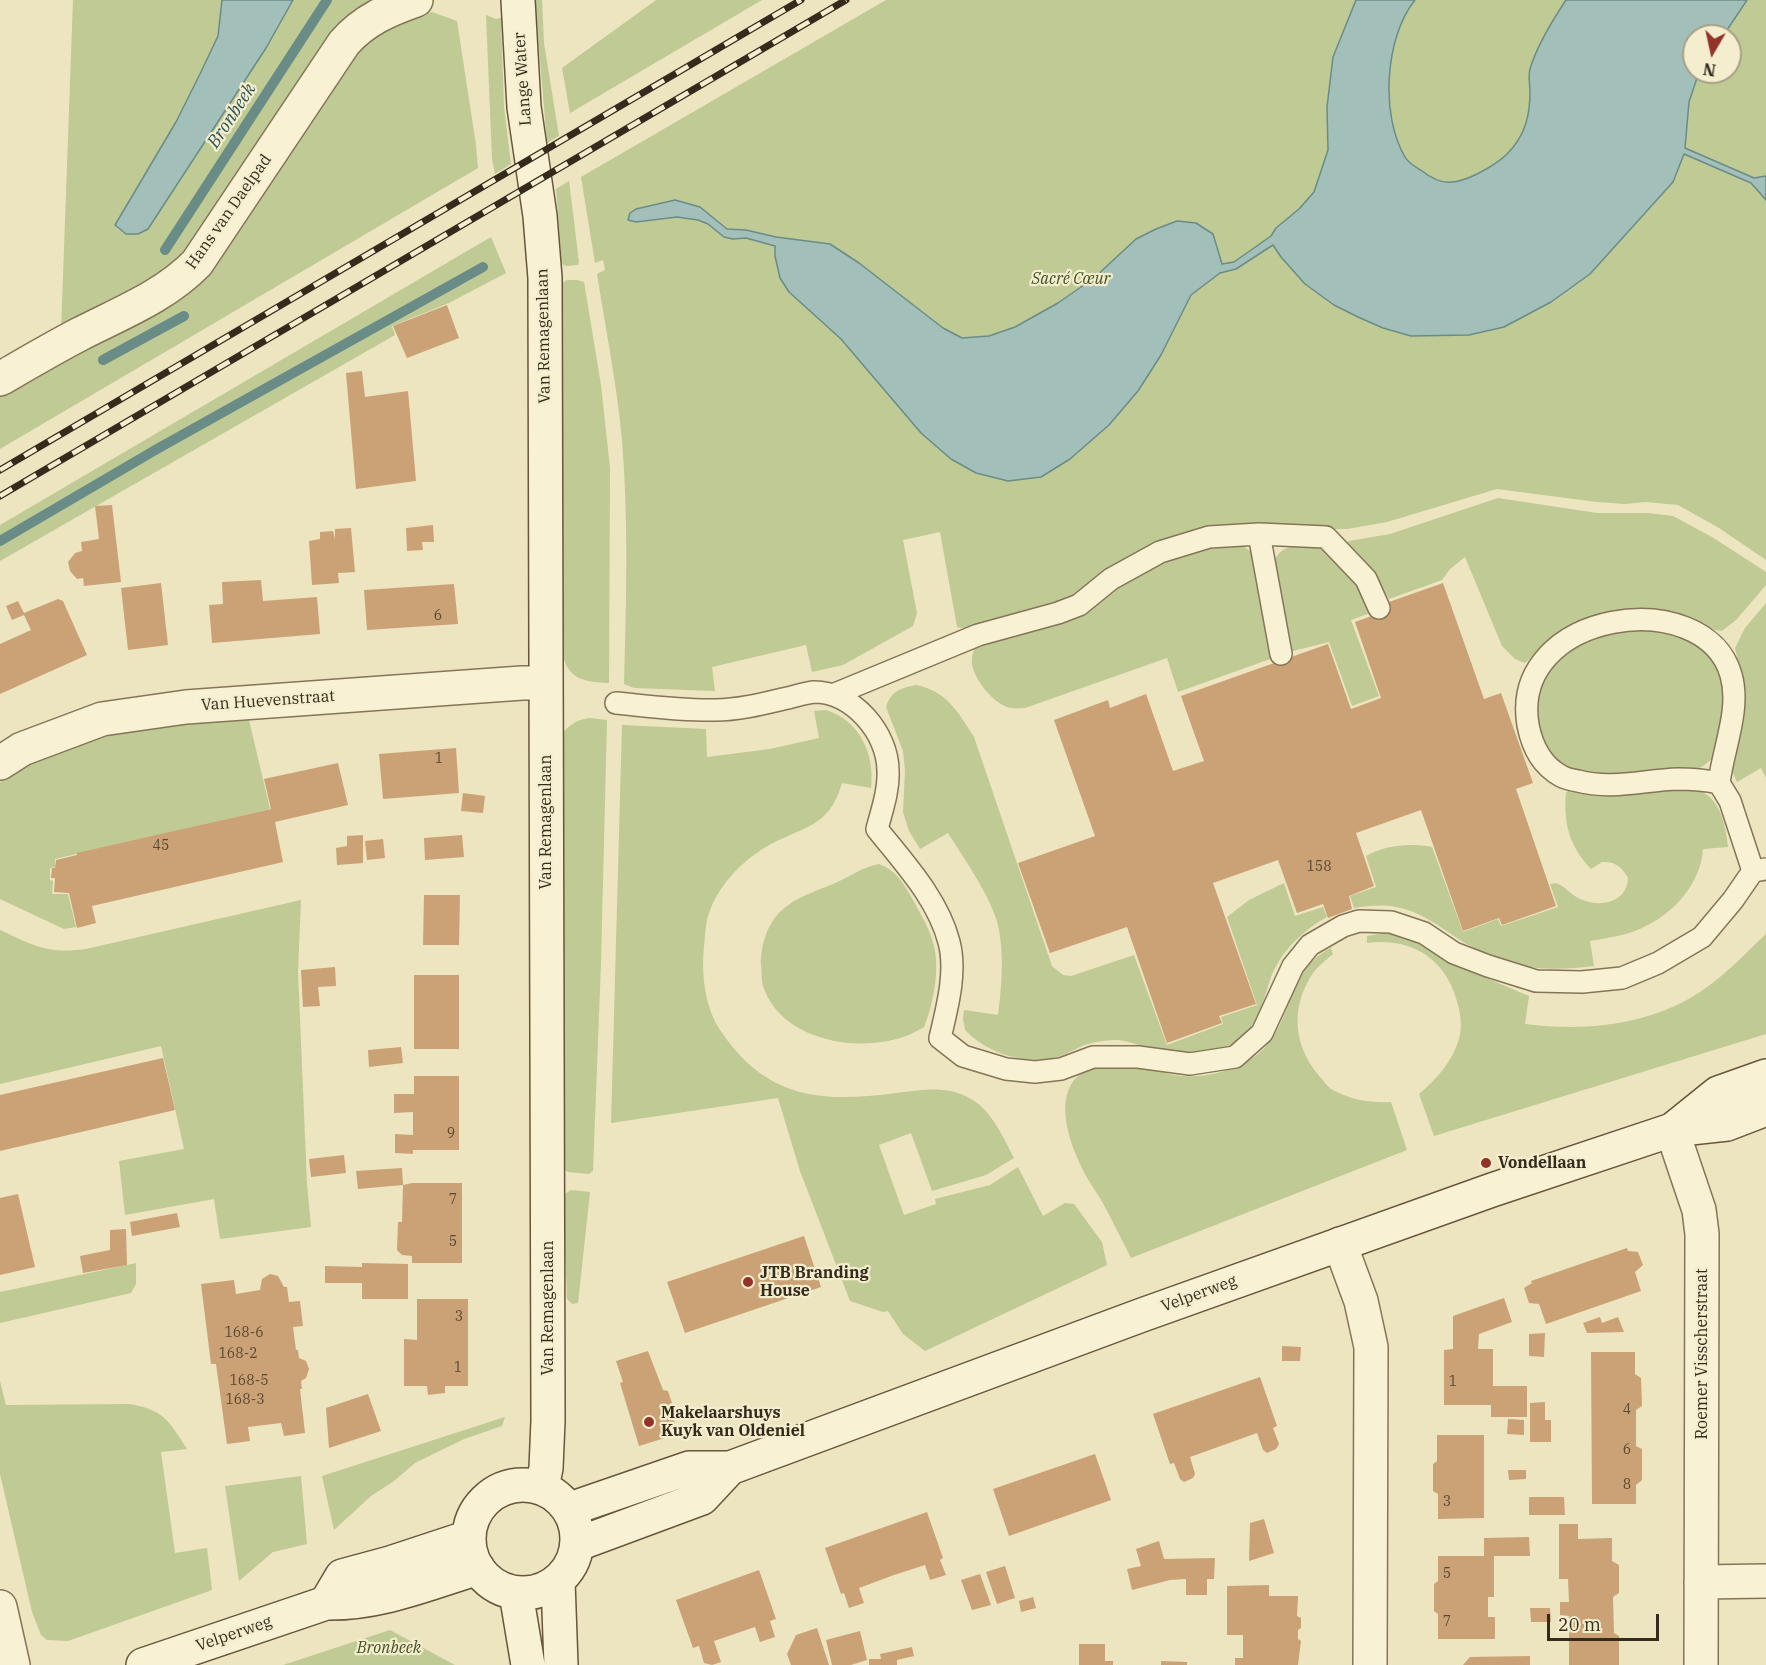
<!DOCTYPE html>
<meta charset="utf-8">
<style>
body{margin:0}
#map{position:relative;width:1766px;height:1665px;overflow:hidden;background:#ede4c0;font-family:"IBM Plex Serif",serif}
canvas{display:block}
.north{position:absolute;left:1682px;top:24px;width:60px;height:60px;box-sizing:border-box;background:#f4eecf;border:2px solid #a8a088;border-radius:50%;rotate:189deg;font-size:16px;font-weight:700;line-height:24px;text-align:center;color:#352b1d}
.north::after{content:'';display:block;margin:auto;width:21px;height:27px;background:#933429;clip-path:polygon(50% 0,100% 100%,50% 72%,0 100%)}
.scale{position:absolute;left:1547px;top:1614px;width:112px;height:27px;box-sizing:border-box;border:3px solid #352b1d;border-top:0;padding-left:8px;font-size:18px;line-height:21px;white-space:nowrap;color:#352b1d;-webkit-text-stroke:4px #f4eecf;paint-order:stroke}
</style>
<div id="map">
<canvas width="1766" height="1665"></canvas>
<div class="north">N</div>
<div class="scale">20 m</div>
</div>
<script>
const c = document.querySelector('canvas').getContext('2d');
c.lineJoin = 'round';
function paint(path, color) {
  c.fillStyle = color;
  c.fill(path, 'evenodd');
}
function strokePath(path, color, width, dash) {
  c.strokeStyle = color;
  c.lineWidth = width;
  c.lineCap = dash ? 'butt' : 'round';
  c.setLineDash(dash || []);
  c.stroke(path);
}
function drawText(font, color, halo, rows, align = 'center') {
  c.font = font + ' "IBM Plex Serif",serif';
  c.lineWidth = 4.5;
  c.setLineDash([]);
  c.textBaseline = 'middle';
  c.strokeStyle = halo;
  c.fillStyle = color;
  for (const [text, x, y, turn = 0] of rows) {
    c.save();
    c.translate(x, y);
    c.rotate((+turn || 0) * Math.PI / 180);
    c.textAlign = isNaN(turn) ? turn : align;
    if (halo) c.strokeText(text, 0, 0);
    c.fillText(text, 0, 0);
    c.restore();
  }
}
const green = new Path2D(`
 M73,0H222L218,36L200,74L176,122L115,225L126,234L266,48L293,0H380L343,25L323,44L180,264L61,331Z
 M535,0H542L544,43L559,136L547,143Z
 M656,0H762L570,113L562,68Z
 M886,0H1766V560L1719,528L1678,505L1646,502L1625,504L1597,502L1497,489L1387,522L1347,529L1206,531L1076,600L1062,603L1061,600L1046,605L1035,611L975,631L957,627L940,532L903,540L917,613L913,626L843,665L812,672L806,645L712,667L715,691L634,688L624,684C626,612 628,540 624,469C621,404 607,338 597,274L605,270L603,260L595,263L581,177ZM1694,36H1730V72H1694Z
 M432,12L457,21L476,145L478,168L0,449V391L168,300L360,46L404,18Z
 M486,15L496,19L501,18L504,107L511,164L495,174L492,159Z
 M569,181L579,262L578,265L566,266L562,264L556,189Z
 M491,237L506,273L449,303L392,326L395,335L0,561V525Z
 M567,280H577L584,282L601,385L610,468L609,683C586,682 569,680 563,656V282Z
 M1498,498L1597,513H1648L1673,516L1712,537L1766,572V585L1736,620L1722,631C1705,629 1691,619 1674,614C1637,605 1587,611 1556,634C1545,642 1536,654 1525,663L1515,659L1502,646L1465,557L1450,569L1442,580L1389,599L1376,577L1345,545L1349,541L1390,534Z
 M1238,543L1249,550L1256,559L1273,658L1178,692L1167,658L1025,708C1021,708 1015,709 1011,708C995,705 977,683 973,668C971,662 972,656 974,649L982,645L1059,621L1164,556L1207,544Z
 M1304,546L1319,547L1334,556L1359,583L1370,613L1351,620L1379,696L1352,706L1329,642L1289,652L1273,563C1281,547 1287,547 1304,546Z
 M1766,603V778L1761,768L1737,782L1733,773V763L1744,692L1735,648L1745,628Z
 M1652,629L1682,636L1709,653L1723,678L1724,712L1712,759L1702,767L1689,770L1608,778L1565,770L1539,739L1536,715L1539,690L1545,674L1569,647L1616,630Z
 M916,685C947,691 958,712 974,737L1052,966L1063,975L1071,976L1134,955L1167,1045L1223,1024L1221,1017L1257,1005L1227,917L1249,900L1284,883L1295,916L1323,907L1327,917C1302,931 1280,952 1270,980C1263,1002 1259,1023 1239,1039C1211,1062 1176,1055 1144,1047C1136,1044 1126,1041 1118,1040C1106,1040 1092,1042 1082,1046C1075,1049 1069,1053 1061,1056C1029,1066 989,1055 965,1030L963,1019L964,1010L998,1015C1002,985 1005,948 996,918C985,888 965,860 948,833L920,849L909,831L903,812L905,770L903,751L886,707C891,691 901,688 916,685Z
 M826,710C860,721 875,754 871,788L842,783C829,829 802,826 766,847C739,863 715,889 707,920C705,928 705,938 704,947C701,974 705,1007 720,1030C766,1099 820,1103 896,1093C922,1090 947,1085 971,1099C992,1111 1003,1137 1014,1158L986,1175L932,1191L911,1133L879,1145L904,1215L936,1204L935,1199L990,1185L1018,1167L1043,1216L1065,1203L1074,1204L1102,1242L1107,1265L925,1351L903,1334L888,1311L883,1312L850,1301L800,1171L778,1098L611,1123L622,725L706,729L707,757L770,749L819,738L814,711Z
 M590,718L607,720L601,963L593,1171L589,1174L568,1172L564,1169L562,1119V734C571,723 577,720 590,718Z
 M249,720L270,809L55,859V867L50,868V880L53,881L52,894H68L76,927L64,929L0,899V782C39,754 87,738 133,729C169,722 212,722 249,720Z
 M1678,789C1685,789 1695,789 1702,792C1721,800 1726,828 1728,847L1703,849C1701,883 1674,913 1644,927C1628,935 1608,938 1590,941L1594,966C1563,970 1527,971 1498,959C1484,954 1469,946 1457,938C1437,925 1420,911 1396,907C1382,904 1368,906 1354,908L1350,896L1376,887L1366,856C1387,845 1408,843 1432,847L1463,932L1498,919L1501,926L1558,907L1550,884L1556,883C1565,886 1571,895 1580,899C1600,908 1627,903 1628,878C1622,867 1615,861 1602,862L1591,869C1570,847 1563,824 1566,793L1568,791L1608,795Z
 M879,864C896,870 904,884 913,900C921,915 930,929 934,946C940,971 933,1005 924,1027C917,1031 910,1035 903,1037C856,1053 783,1040 764,989C761,982 762,973 761,966C760,947 767,924 781,911C794,898 816,891 833,884C850,877 862,867 879,864Z
 M301,900L298,971L307,1184L311,1227L220,1239L214,1199L125,1215L119,1161L184,1149L161,1046L0,1084V930C35,946 46,954 86,949Z
 M1389,932L1419,940L1450,960L1486,978L1529,996L1525,1024C1586,1032 1656,1025 1707,987C1728,972 1747,952 1766,934V1034L1434,1136L1419,1094C1437,1079 1452,1062 1459,1039C1463,1026 1460,1010 1456,998C1444,957 1409,937 1367,943V936Z
 M1331,948L1333,954C1326,960 1318,966 1313,973C1290,1007 1293,1046 1320,1077C1324,1081 1327,1087 1333,1090C1351,1100 1371,1103 1391,1102L1407,1150L1131,1258C1122,1240 1113,1222 1104,1205C1097,1192 1087,1180 1081,1166C1069,1141 1054,1098 1078,1076C1083,1071 1090,1066 1097,1065C1103,1065 1109,1066 1115,1066C1124,1066 1134,1065 1143,1067C1152,1068 1160,1072 1169,1074C1196,1080 1224,1074 1248,1061C1296,1034 1281,972 1331,948Z
 M571,1190L590,1192L578,1303L572,1304L567,1299L563,1195Z
 M136,1263V1284L131,1293L0,1323V1292Z
 M0,1381L6,1405L130,1404C164,1410 169,1421 187,1449L161,1452L175,1553L207,1548L212,1590L68,1641L47,1640L41,1635L32,1612L0,1474Z
 M505,1417L502,1426L464,1439L415,1463L394,1481L371,1496L334,1530L322,1476Z
 M301,1476L307,1544L273,1552L239,1581L225,1486Z
 M390,1630L455,1665H283Z`);
const water = new Path2D(`
 M222,0H293L266,48L148,229L138,234H126L115,225L176,122L200,74L218,36Z
 M1356,0H1415C1385,37 1380,115 1405,157C1408,163 1416,167 1422,171C1441,186 1455,185 1477,174C1487,169 1499,162 1507,154C1525,136 1530,116 1530,92C1530,85 1528,76 1530,69C1537,45 1552,21 1566,0H1747L1723,36H1694V72H1699L1689,102L1685,148L1754,178L1766,176V200L1751,183L1684,154L1673,182L1590,274L1551,302L1504,327L1469,335L1411,336L1383,328L1358,317L1334,305L1305,284L1281,257L1273,245L1236,269L1220,273L1191,295L1161,355L1138,391L1109,425L1070,459L1041,477L1008,481L976,473L951,459L921,433L841,339L789,292L780,278L775,256V246L746,238L733,239L724,237L708,224L698,220L677,217L636,222L628,220L630,213L636,209L675,200L700,207L727,229L746,230L776,237L830,244L859,263L943,328L962,338L989,336L1015,327L1058,303L1094,278L1136,239L1156,229L1177,221L1196,223L1213,234L1222,264L1234,262L1271,236L1276,228L1299,209L1314,192L1328,150L1327,107L1333,57Z`);
const stream = new Path2D(`
 M165,250L327,0
 M103,360L184,316
 M0,541L157,449L483,267`);
const building = new Path2D(`
 M447,305L459,338L407,358L393,326Z
 M362,371L365,397L408,391L416,481L356,489L346,373Z
 M112,505L121,582L84,586L83,578L77,579L70,571L68,562L75,553L82,551L81,542L99,539L95,506Z
 M433,525L434,542H422L423,550L407,551L406,528Z
 M351,528L355,572L338,573L339,583L312,585L309,541L320,539V532L333,531L335,539V529Z
 M261,580L263,601L317,597L320,634L212,643L209,605L223,604L222,582Z
 M161,583L168,645L128,650L121,588Z
 M1443,583L1484,699L1501,693L1533,783L1516,789L1556,906L1502,925L1499,918L1463,931L1421,810L1356,833L1374,886L1349,896L1352,909L1328,918L1323,904L1297,913L1278,860L1213,883L1256,1004L1219,1016L1222,1023L1167,1043L1127,927L1050,953L1018,863L1095,836L1054,720L1108,700L1110,708L1146,694L1173,771L1204,761L1181,696L1328,644L1351,709L1381,698L1355,622L1391,609L1389,602Z
 M454,584L458,624L367,630L364,590Z
 M58,599L63,601L87,655L0,694V644L31,630L24,615L12,620L6,606L18,601L24,613Z
 M456,748L459,793L383,799L379,754Z
 M338,763L348,805L275,822L283,862L92,906L96,923L77,928L69,893L54,892L55,878H51L52,868H55L56,860L77,855V853L271,809L264,779Z
 M463,793L485,796L483,813L461,811Z
 M363,835V863L337,865L336,848L347,846V836Z
 M462,835L464,857L425,860L424,838Z
 M383,839L385,858L367,860L365,841Z
 M424,895H460L459,945H423Z
 M335,967L336,986L318,987L320,1006L303,1007L301,970Z
 M414,975H459V1049H414Z
 M401,1047L403,1063L369,1067L368,1050Z
 M163,1058L175,1110L0,1151V1095Z
 M414,1076H459V1150H413V1154L395,1153V1134L413,1135V1112L394,1113V1094H414Z
 M344,1155L346,1173L311,1177L309,1159Z
 M402,1168L403,1185L412,1183H462V1263H412V1256L402,1255L397,1250L398,1222H402L403,1185L358,1189L356,1171Z
 M18,1194L35,1267L0,1275V1198Z
 M177,1213L180,1227L132,1236L130,1222Z
 M126,1229L127,1265L83,1273L80,1256L110,1250V1230Z
 M804,1236L821,1287L685,1333L667,1282Z
 M1627,1248L1628,1251L1638,1252L1643,1265L1635,1272L1641,1291L1546,1324L1539,1304L1529,1303L1524,1288L1532,1283L1531,1281Z
 M362,1263L408,1264V1299H362V1283H325V1266L362,1267Z
 M270,1274L278,1276L284,1287H287L289,1302L300,1301L303,1326L293,1327L296,1350H298L299,1358L306,1361L309,1369L306,1378L301,1381L302,1389H300L305,1433L284,1436L281,1423L248,1427L250,1441L227,1444L216,1364H211L201,1284L234,1280L236,1294L260,1290L262,1279Z
 M1504,1298L1512,1322L1479,1334L1478,1349H1493V1386H1527V1417H1491V1405H1444V1350L1453,1349V1316Z
 M417,1299H468V1386H445V1393L428,1395L427,1386H404V1339L417,1340Z
 M1600,1317L1602,1323L1618,1317L1624,1332L1587,1333L1583,1323Z
 M1545,1333L1544,1357L1529,1356V1334Z
 M1282,1346L1301,1347L1300,1361H1282Z
 M648,1351L663,1390L668,1391L672,1403L669,1405L675,1424L665,1428L668,1437L639,1446L620,1383L623,1382L616,1361Z
 M1591,1352H1635V1374L1641,1378L1642,1406L1636,1410V1446L1642,1449V1480L1636,1485V1504H1592Z
 M1260,1377L1277,1426L1273,1428L1279,1444L1276,1449L1267,1453L1263,1450L1257,1433L1190,1457L1195,1474L1193,1478L1184,1482L1180,1479L1174,1463L1170,1464L1153,1414Z
 M368,1394L381,1431L329,1448L326,1408Z
 M1545,1402V1420H1551V1442H1530V1403Z
 M1508,1419L1524,1420V1435L1507,1434Z
 M1437,1435H1484V1518L1438,1519V1494L1433,1491V1464L1437,1461Z
 M1095,1454L1111,1500L1009,1536L993,1489Z
 M1508,1470H1526V1479L1509,1480Z
 M1529,1497H1564L1565,1515H1529Z
 M927,1512L943,1558L940,1560L946,1575L930,1580L925,1565L894,1575L859,1588L864,1603L849,1608L844,1593L841,1594L825,1548Z
 M1264,1519L1274,1553L1249,1561L1250,1523Z
 M1559,1524H1578V1539L1612,1538V1561L1619,1565V1593L1613,1597L1614,1633L1619,1636V1665H1569V1616L1560,1615V1602H1569L1568,1579H1559Z
 M1529,1537L1530,1556H1494V1597H1488V1617H1495V1639H1438V1614L1434,1611V1584L1438,1581V1556H1484V1538Z
 M1159,1541L1164,1559L1215,1558L1214,1579H1207V1595H1186V1579L1170,1580L1132,1590L1127,1569L1141,1566L1136,1549Z
 M1005,1566L1015,1598L997,1604L986,1572Z
 M759,1570L776,1619L770,1621L775,1637L760,1642L755,1627L714,1641L721,1662L712,1665L704,1663L699,1646L693,1648L676,1600Z
 M980,1574L991,1605L972,1610L961,1580Z
 M1269,1585V1596H1298L1297,1616L1301,1618V1628L1298,1630V1639L1301,1641L1298,1665H1235V1658H1243V1635H1227V1586Z
 M1033,1597L1036,1608L1021,1612L1019,1601Z
 M1530,1608H1550L1551,1622H1531Z
 M817,1628L829,1665H791L787,1654L796,1635Z
 M860,1631L867,1660L851,1665H832L826,1640Z
 M1079,1644H1105V1661H1113V1665H1079Z
 M912,1647L914,1656L897,1660V1665H869V1659H881L880,1654Z
 M1530,1656V1665H1463L1470,1657Z
 M1161,1661L1187,1662V1665H1161Z`);
const lane = new Path2D(`
 M1259,534L1281,654
 M835,694L978,635L1058,613L1079,605L1111,579L1160,552L1209,537L1259,534L1326,537L1366,579L1379,608
 M616,703C647,706 684,711 716,710C738,710 762,704 783,699C793,697 804,693 814,692C853,692 888,733 888,771C889,790 882,810 877,829C904,863 938,899 949,942C957,972 947,1008 940,1038L963,1056L1006,1069L1035,1072L1061,1069L1093,1057H1138L1190,1064L1235,1057L1262,1033L1293,966L1310,945L1343,926L1359,921L1391,922L1424,933L1454,953L1488,966L1536,981L1582,982L1622,978L1658,963L1702,937L1733,900L1753,871L1766,869
 M1719,783C1723,749 1741,709 1731,675C1705,583 1509,610 1528,725C1532,746 1541,765 1561,776C1566,779 1573,780 1578,781C1612,790 1644,780 1678,779C1692,779 1705,780 1719,783L1730,801L1753,871`);
const street = new Path2D(`
 M0,379C26,364 53,348 80,334C121,313 165,296 197,263L344,43C364,20 388,10 416,0
 M0,763L22,749L102,719L186,707L522,683H545
 M1672,1130L1699,1210L1702,1234L1701,1665
 M1340,1244L1361,1301L1371,1347L1370,1665
 M1701,1582L1766,1581
 M0,1607L13,1665`);
const secondary = new Path2D(`
 M518,0L524,107L540,216L545,278L548,1421L546,1468L542,1487
 M1672,1130L1718,1093L1766,1076
 M469 1539a54 54 0 1 1 108 0a54 54 0 1 1-108 0Z
 M570,1509L689,1468H730L1142,1315L1492,1190L1672,1130L1727,1124L1766,1109
 M578,1544L702,1498L730,1468
 M558,1581L561,1665
 M516,1593L528,1665
 M326,1603L342,1576L390,1563L469,1537
 M143,1665L326,1603C379,1604 427,1584 478,1568`);
const rail = new Path2D(`
 M0,470L801,0
 M0,496L846,0`);
const markers = [
 [1486,1163,6,"#933429"],
 [748,1282,6,"#933429"],
 [649,1422,6,"#933429"]
];
const numberNames = [
 ["6",438,616],
 ["1",439,759],
 ["45",161,846],
 ["158",1319,867],
 ["9",451,1134],
 ["7",453,1200],
 ["5",453,1242],
 ["3",459,1317],
 ["168-6",244,1333],
 ["168-2",238,1354],
 ["1",458,1368],
 ["168-5",249,1381],
 ["1",1453,1382],
 ["168-3",245,1400],
 ["4",1627,1410],
 ["6",1627,1450],
 ["8",1627,1485],
 ["3",1447,1502],
 ["5",1447,1574],
 ["7",1447,1622]
];
const streetNames = [
 ["Lange Water",523,79,-94],
 ["Hans van Daelpad",229,212,-55],
 ["Van Remagenlaan",544,336,-91],
 ["Van Huevenstraat",268,701,-4],
 ["Van Remagenlaan",546,822,-90],
 ["Velperweg",1199,1294,-20],
 ["Van Remagenlaan",548,1308,-90],
 ["Roemer Visscherstraat",1702,1354,-90],
 ["Velperweg",234,1634,-19]
];
const parkNames = [
 ["Sacré Cœur",1071,279],
 ["Bronbeek",389,1648]
];
const poiNames = [
 ["Vondellaan",1498,1163],
 ["JTB Branding",760,1273],
 ["House",760,1291],
 ["Makelaarshuys",661,1413],
 ["Kuyk van Oldeniel",661,1431]
];
const waterNames = [
 ["Bronbeek",232,116,-57]
];
paint(green, '#bfca94');
paint(water, '#a3bfba');
strokePath(water, '#6a8c87', 1.5);
strokePath(stream, '#6a8c87', 10);
paint(building, '#cba276');
strokePath(lane, '#857558', 24);
strokePath(street, '#857558', 36);
strokePath(secondary, '#67563c', 36);
strokePath(lane, '#f8f1d3', 21);
strokePath(street, '#f8f1d3', 33);
strokePath(secondary, '#f8f1d3', 33);
strokePath(rail, '#352b1d', 7);
strokePath(rail, '#f4eecf', 4.5, [14]);
for (const [x, y, r, color] of markers) {
  const dot = new Path2D();
  dot.arc(x, y, r, 0, 2 * Math.PI);
  c.fillStyle = color;
  c.fill(dot);
  strokePath(dot, '#f4eecf', 2);
}
drawText('14px', '#5a4933', null, numberNames);
drawText('16px', '#352b1d', '#f4eecf', streetNames);
drawText('italic 16px', '#415123', '#f4eecf', parkNames);
drawText('bold 16px', '#352b1d', '#f4eecf', poiNames, 'left');
drawText('italic 18px', '#2c5355', '#f4eecf', waterNames);
</script>
